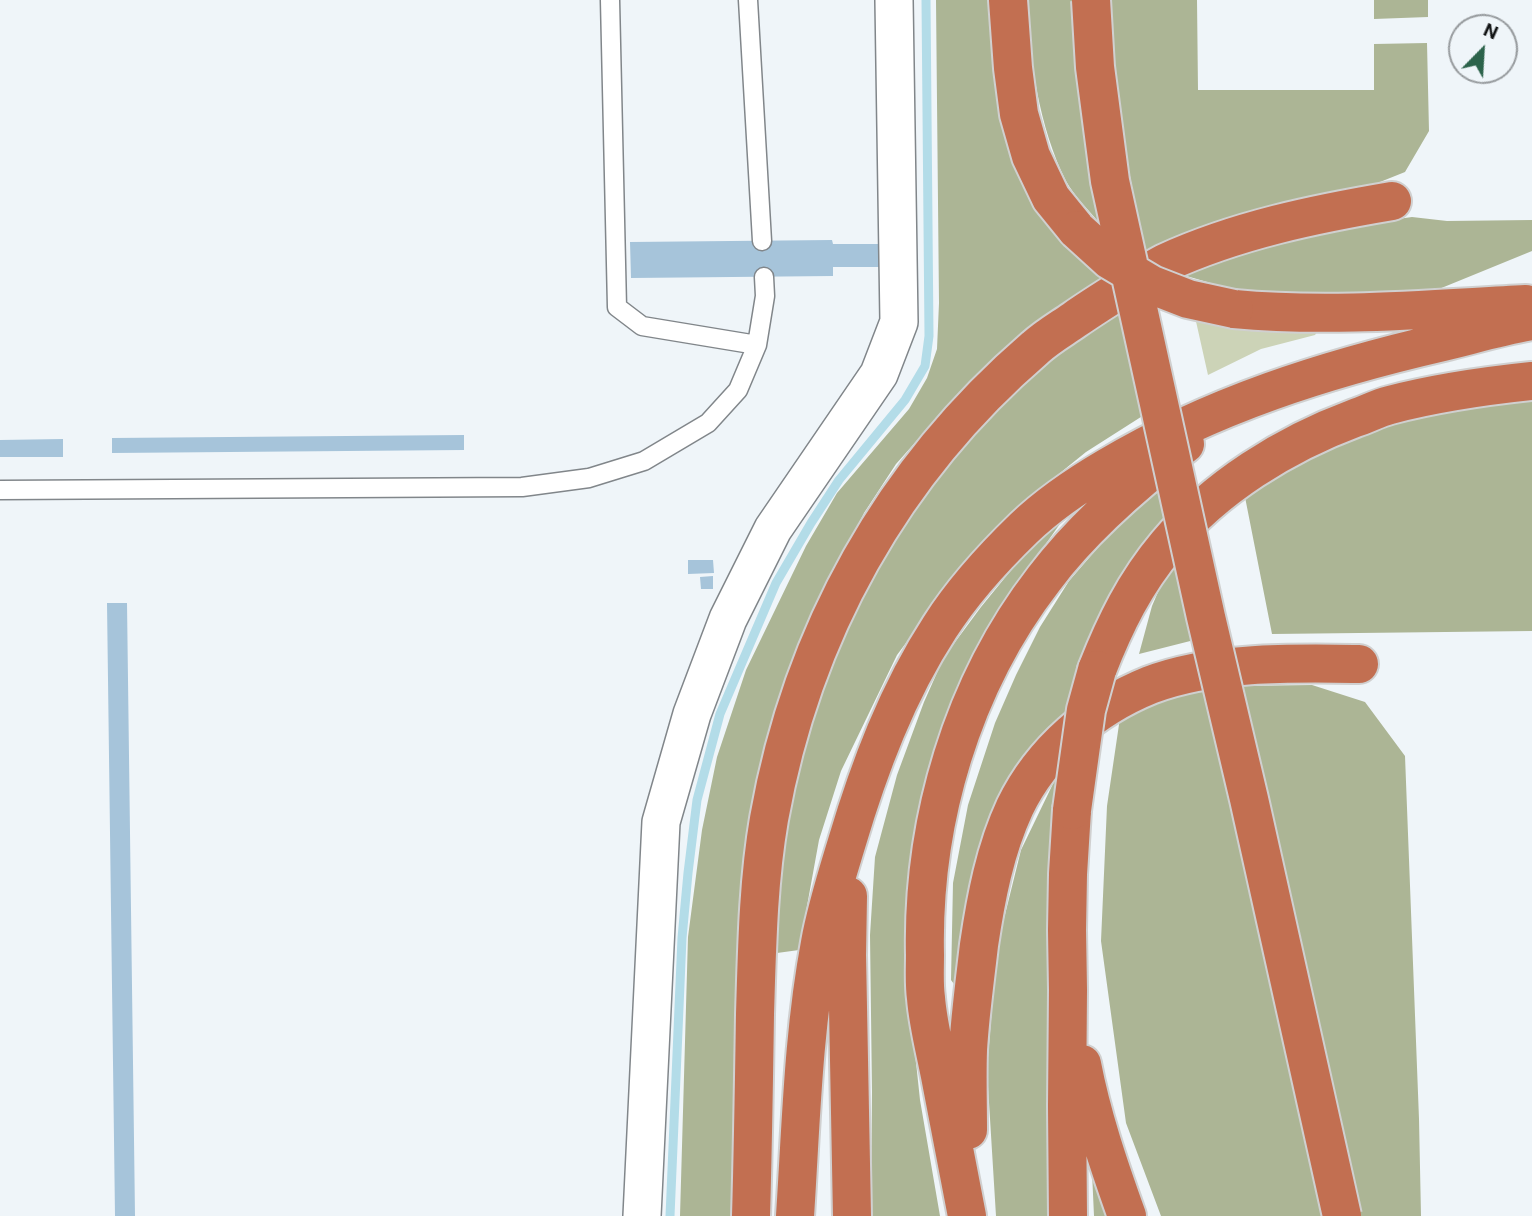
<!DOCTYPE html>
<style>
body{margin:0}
#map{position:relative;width:1532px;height:1216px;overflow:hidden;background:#eff5f9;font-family:Roboto,sans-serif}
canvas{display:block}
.north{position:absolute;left:1448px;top:14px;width:70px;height:70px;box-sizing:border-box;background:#eff5f9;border:2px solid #979b9e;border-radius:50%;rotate:24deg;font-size:19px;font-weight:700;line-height:28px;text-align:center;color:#121415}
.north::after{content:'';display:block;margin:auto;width:24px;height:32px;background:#2c634b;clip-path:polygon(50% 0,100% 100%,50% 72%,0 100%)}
</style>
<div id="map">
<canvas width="1532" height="1216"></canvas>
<div class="north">N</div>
</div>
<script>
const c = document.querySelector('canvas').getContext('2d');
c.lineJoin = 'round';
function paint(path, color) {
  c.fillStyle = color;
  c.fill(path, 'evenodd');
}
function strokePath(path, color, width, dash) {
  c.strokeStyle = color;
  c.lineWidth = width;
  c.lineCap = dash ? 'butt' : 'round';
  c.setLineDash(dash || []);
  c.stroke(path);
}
const green = new Path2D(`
 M1193,308L1320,328L1315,335L1261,349L1208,375Z`);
const forest = new Path2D(`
 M936,0H992L998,73L1105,277L992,363L953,400L896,464L864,513L833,575L790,675L734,1216H680L688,937L702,830L717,757L746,670L806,546L837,493L909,409L927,378L937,349L939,303Z
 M1028,0H1073L1100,224C1089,210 1074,196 1066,181C1039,127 1029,59 1028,0Z
 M1107,0H1197L1198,90H1374V44L1427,43L1429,131L1405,172L1365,188L1234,218L1144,252L1115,94Z
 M1374,0H1428V17L1374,19Z
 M1412,217L1447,221L1532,220V251L1439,289L1393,295L1266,294L1221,286L1183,275L1257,247L1355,225Z
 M1121,307L1144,415L1086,452L1034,494L967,561L897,655L841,771L819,840L799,950L777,953L778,863L792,786L820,697L862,593L907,517L959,446L1036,366Z
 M1489,394L1532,402V631L1272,634L1244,492L1304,451Z
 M1166,469L1177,506L1132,572L960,992L951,980L953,883L968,805L995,723L1016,675L1040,627L1069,581Z
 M1069,511L993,619L947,726L922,791L913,869L909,996L920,1100L940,1216H871L872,1092L870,935L875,857L897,775L924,702L944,657L981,607L1030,547Z
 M1185,548L1206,637L1139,654L1152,606L1170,564Z
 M1312,685L1365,702L1405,756L1419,1119L1421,1216H1161L1126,1123L1101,941L1107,806L1121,711L1174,692L1237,686Z
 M1064,761L1058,1216H996L987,1070L997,947L1021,850Z
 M1092,1172L1115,1216H1094Z`);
const stream = new Path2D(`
 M670,1216L682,938L688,873L697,800L720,714L776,583L811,523L839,480L905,400L925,366L929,336L926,0`);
const building = new Path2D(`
 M832,240L833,244H879V267H833V276L631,278L630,242Z
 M464,435V450L112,453V438Z
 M63,439V457H0V440Z
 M688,560H713L714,573L688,574Z
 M713,576V589H701L700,577Z
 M107,603H127L135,1216H115Z`);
const service = new Path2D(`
 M610,0L617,307L642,326L757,345
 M748,0L762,241
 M0,490L522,487L589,478L644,461L708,423L738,390L757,345L765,296L764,277`);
const minor = new Path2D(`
 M642,1216L661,822L692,714L728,619L773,529L879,374L899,322L894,0`);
const motorway = new Path2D(`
 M1008,0L1013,68L1019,114L1031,156L1051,198L1077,230
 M1234,309C1331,318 1429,309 1526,304
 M1097,670C1115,624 1135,583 1167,545C1215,487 1285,444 1355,418C1367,414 1378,408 1390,405C1436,393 1484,386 1532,381
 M848,896L847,955L852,1216
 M1082,1064C1092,1116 1109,1166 1127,1216
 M968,1130C968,1104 967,1077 968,1050C970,1015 975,980 979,945C986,898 995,850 1015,807C1042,751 1093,708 1150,685C1213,661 1293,663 1359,664
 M751,1216C753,1149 754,1081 755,1014C757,949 758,883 769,819C802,633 892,471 1035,348C1047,337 1061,329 1074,320C1094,306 1115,293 1136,280C1146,275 1155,268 1165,263C1237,230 1315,214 1392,201
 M795,1216C801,1125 803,1033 820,943C826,909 837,875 847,842C869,768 897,693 940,627C963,591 993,558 1024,528C1049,504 1079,484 1108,467C1212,405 1326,369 1443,342C1472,335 1502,326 1532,321
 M967,1216C958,1169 949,1122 940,1076C935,1050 928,1024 926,998C924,984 925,969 925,955C922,822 962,685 1044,579C1083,527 1134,483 1185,444
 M1068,1216L1067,1106L1068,990L1067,930L1068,874L1072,810`);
const motorwayBridge = new Path2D(`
 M1091,0L1095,67L1110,181L1206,617L1249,799L1342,1216
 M1077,230L1110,260L1152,285L1188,299L1234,309
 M1072,810L1086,710L1097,670`);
paint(green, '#ccd3b7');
paint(forest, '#acb595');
strokePath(stream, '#b3dce8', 9);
paint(building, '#a6c4da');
strokePath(service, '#81868a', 21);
strokePath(minor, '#81868a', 40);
strokePath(motorway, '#d0d0d0', 42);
strokePath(service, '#fff', 18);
strokePath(minor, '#fff', 37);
strokePath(motorway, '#c26f51', 38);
strokePath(motorwayBridge, '#d0d0d0', 42, []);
strokePath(motorwayBridge, '#c26f51', 38);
</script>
